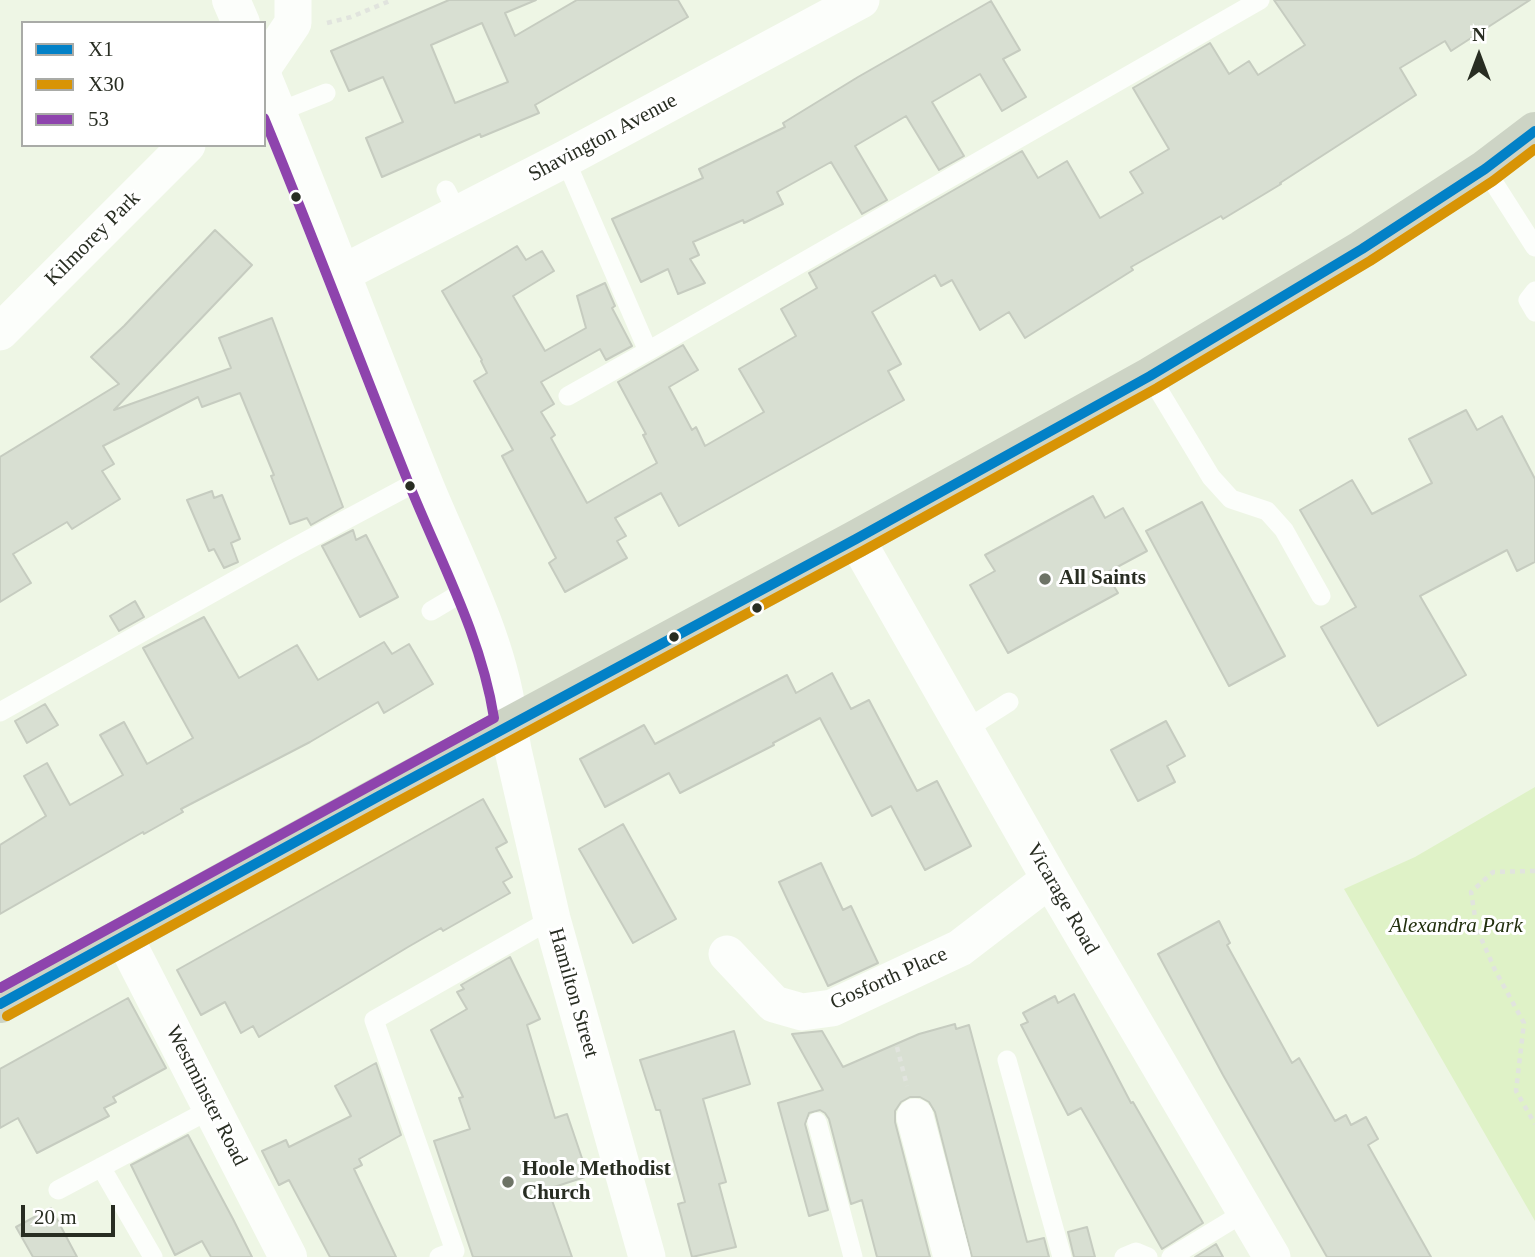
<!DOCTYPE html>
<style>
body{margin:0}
#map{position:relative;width:1535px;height:1257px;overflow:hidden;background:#eef6e5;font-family:"Times New Roman",serif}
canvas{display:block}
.legend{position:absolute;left:21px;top:21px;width:245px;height:126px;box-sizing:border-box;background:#fff;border:2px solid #a9aba7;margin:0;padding:9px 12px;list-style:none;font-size:21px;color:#282d22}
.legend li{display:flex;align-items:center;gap:14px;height:35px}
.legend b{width:35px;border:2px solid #a9aba7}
.north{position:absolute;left:1444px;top:21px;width:70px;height:70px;-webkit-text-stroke:5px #fff;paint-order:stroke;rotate:0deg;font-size:19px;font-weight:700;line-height:28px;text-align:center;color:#282d22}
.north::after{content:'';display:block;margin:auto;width:24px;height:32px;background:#282d22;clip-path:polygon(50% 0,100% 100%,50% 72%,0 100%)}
.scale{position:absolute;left:21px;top:1205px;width:94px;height:32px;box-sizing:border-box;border:4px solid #282d22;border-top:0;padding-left:9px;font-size:21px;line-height:24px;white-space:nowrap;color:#282d22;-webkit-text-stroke:5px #fff;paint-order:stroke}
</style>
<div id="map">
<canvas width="1535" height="1257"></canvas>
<ul class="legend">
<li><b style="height:9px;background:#0281c7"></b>X1</li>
<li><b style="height:9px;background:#d89405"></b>X30</li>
<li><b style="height:9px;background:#8e44ad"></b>53</li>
</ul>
<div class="north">N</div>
<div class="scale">20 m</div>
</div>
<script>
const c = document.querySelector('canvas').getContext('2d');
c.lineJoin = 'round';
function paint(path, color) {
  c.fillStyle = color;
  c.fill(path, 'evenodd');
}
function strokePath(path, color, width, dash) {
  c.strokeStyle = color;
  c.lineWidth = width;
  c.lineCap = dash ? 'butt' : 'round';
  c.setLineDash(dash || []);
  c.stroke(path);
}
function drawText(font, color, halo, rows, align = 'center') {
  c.font = font + ' "Times New Roman",serif';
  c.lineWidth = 6;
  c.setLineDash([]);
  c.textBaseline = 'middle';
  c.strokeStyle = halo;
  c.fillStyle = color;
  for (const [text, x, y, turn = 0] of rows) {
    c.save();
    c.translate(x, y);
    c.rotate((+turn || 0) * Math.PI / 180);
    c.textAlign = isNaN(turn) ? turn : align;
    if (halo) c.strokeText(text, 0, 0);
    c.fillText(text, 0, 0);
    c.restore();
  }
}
const green = new Path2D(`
 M1535,787V1221L1344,889L1415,857Z`);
const building = new Path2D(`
 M449,0H536L505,13L515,36L577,0H678L688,17L535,105L539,113L481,137L480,134L382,177L366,138L403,122L383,77L349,91L331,51ZM482,23L508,82L455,103L431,45Z
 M1274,0H1530L1451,51L1445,41L1400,68L1416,95L1280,183L1281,184L1223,219L1221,216L1131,267L1133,270L1025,338L1009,312L980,330L952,280L941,286L935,275L872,312L901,364L888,371L904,400L679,526L661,493L615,518L626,536L617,541L627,558L565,592L549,563L556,558L502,456L513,450L474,381L487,373L481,361L482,360L442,291L517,246L526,260L542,251L554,271L513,296L545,351L586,328L577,296L605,283L615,306L612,308L632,346L606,360L600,349L541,382L554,404L541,412L555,435L551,438L587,503L657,463L643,435L646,434L618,382L683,345L698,370L669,387L692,430L696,427L705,446L764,412L739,369L796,336L781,309L817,288L809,273L1022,151L1038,178L1067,161L1100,218L1143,193L1130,172L1169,149L1133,88L1210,43L1229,74L1249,61L1258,75L1305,45Z
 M991,1L1020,50L1003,59L1026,97L1002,111L980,74L932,102L964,156L939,170L906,116L855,146L887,200L862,214L831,162L777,192L783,204L744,223L743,220L693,242L699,255L690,259L705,283L678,294L668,269L641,282L612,219L703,178L699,169L785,127L783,123L858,77Z
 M215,230L252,265L114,410L231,368L219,338L272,318L343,507L311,525L307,518L290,524L271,476L274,475L240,393L202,407L198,397L103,446L114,464L102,471L120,499L72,529L67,522L13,554L31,583L0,602V457L119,384L91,357L124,326Z
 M1466,410L1477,430L1502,416L1535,479V562L1517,571L1507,550L1420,596L1466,675L1378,726L1321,627L1356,607L1300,510L1352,480L1372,514L1432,483L1409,439Z
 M212,491L214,498L222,495L240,539L231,543L238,562L224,568L214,549L209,551L187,500Z
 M1093,496L1105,518L1123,508L1147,551L1106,573L1118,593L1008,653L970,585L995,571L985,555Z
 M1202,502L1285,656L1229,686L1146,531Z
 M353,530L356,540L366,535L398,597L360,617L322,546Z
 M135,601L144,617L119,631L110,616Z
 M204,617L239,678L297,645L318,680L384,642L392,654L409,644L433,684L384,713L378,702L310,742L181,809L183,812L144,834L143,832L0,914V845L46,816L24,776L47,763L70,805L123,775L100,735L124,722L147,764L193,738L143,648Z
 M832,673L851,709L869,700L917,791L937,781L971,846L925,870L891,806L872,816L820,718L773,743L774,745L680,793L669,773L605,807L580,759L644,725L655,744L787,675L796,693Z
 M45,704L58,725L27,743L15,721Z
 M1166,721L1185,756L1167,766L1175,782L1138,801L1111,750Z
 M483,799L507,842L496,848L512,877L503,882L510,893L443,931L441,928L408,947L259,1037L253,1026L241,1033L225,1002L201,1015L177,970Z
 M623,824L676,919L633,943L579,849Z
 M821,863L843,910L851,906L878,963L828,986L779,882Z
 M1219,921L1230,943L1227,945L1292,1063L1299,1058L1335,1121L1346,1115L1351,1125L1366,1117L1378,1139L1368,1145L1431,1257H1327L1223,1075L1158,954Z
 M510,957L540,1019L527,1025L555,1118L567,1114L588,1176L548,1189L572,1257H473L434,1141L470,1129L459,1098L463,1097L431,1030L467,1009L457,992L464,989L461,985Z
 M1074,994L1131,1103L1133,1102L1203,1223L1162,1249L1081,1108L1068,1115L1021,1025L1028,1022L1023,1013L1055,996L1058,1003Z
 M128,998L166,1068L113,1097L116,1102L104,1108L109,1116L37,1153L18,1118L0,1128V1069Z
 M955,1024L956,1029L969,1025L1027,1242L1044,1238L1049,1257H972L935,1112L929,1102L920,1097H910L901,1102L895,1111V1122L930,1257H877L862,1200L851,1204L829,1119L825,1113L820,1110L809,1113L805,1124L828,1210L809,1216L778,1103L823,1090L792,1034L822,1031L843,1067L919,1034Z
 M734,1031L750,1084L703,1099L726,1182L719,1184L736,1247L692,1257L678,1204L685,1202L660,1110H656L640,1060Z
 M376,1063L401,1135L359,1159L362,1165L354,1169L396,1257H330L289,1180L279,1185L262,1151L286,1140L289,1147L351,1116L335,1086Z
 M188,1135L233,1219L252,1257H211L202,1241L175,1255L131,1165Z
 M51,1208L77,1257H33L16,1227Z
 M1087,1227L1095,1257H1074L1068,1232Z
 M1216,1244L1223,1257H1195Z`);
const path = new Path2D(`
 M327,23L351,17L392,0
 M1535,871L1493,872L1471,892L1477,929L1495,970L1524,1023L1516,1091L1535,1124
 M897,1047L907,1086`);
const lane = new Path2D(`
 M278,112L326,93
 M565,159L648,351L1260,0
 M1485,169L1535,247
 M446,190L458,214
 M1535,291L1528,300L1535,312
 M1150,376L1211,477L1231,499L1267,511L1284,530L1321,596
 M568,396L648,351
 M431,611L468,589
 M0,712L289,550L422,479
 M965,730L1009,702
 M1007,1060L1062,1257
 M817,1122L853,1257
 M101,1167L153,1257
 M58,1190L213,1108
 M439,1257L455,1251L374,1020L552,919
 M1124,1257L1136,1252L1148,1257
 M1171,1257L1245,1212`);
const street = new Path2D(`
 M264,66L293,23V0
 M343,273L565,159L861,0
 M0,332L187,145
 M856,539L1050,879L1272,1257
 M509,726L513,750L552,919L647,1257
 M727,954L774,1004L802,1012L832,1008L960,948L1050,879
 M915,1117L952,1257`);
const secondary = new Path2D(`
 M231,0L241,23
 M264,80C319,213 369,347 423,481C454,558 501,643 509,726
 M126,935L132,953L288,1257`);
const highway = new Path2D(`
 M0,1004L379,796L856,539L1150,376L1362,249L1485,169L1535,131`);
const bus1 = new Path2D(`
 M0,1004L379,796L856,539L1150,376L1362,249L1485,169L1535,131`);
const bus2 = new Path2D(`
 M7,1016L386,808L863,551L1157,388L1370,261L1493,181L1535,149`);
const bus3 = new Path2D(`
 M0,988L494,718C481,635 440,561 409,484C360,362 314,239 264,118`);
const markers = [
 [296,197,6,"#282d22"],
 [410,486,6,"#282d22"],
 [1045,579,7,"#6d7366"],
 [757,608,6,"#282d22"],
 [674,637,6,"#282d22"],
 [508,1182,7,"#6d7366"]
];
const streetNames = [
 ["Shavington Avenue",603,138,-28],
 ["Kilmorey Park",93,239,-45],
 ["Vicarage Road",1062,899,60],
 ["Gosforth Place",889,979,-24],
 ["Hamilton Street",573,993,74],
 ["Westminster Road",206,1096,63]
];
const poiNames = [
 ["All Saints",1059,579],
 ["Hoole Methodist",522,1170],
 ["Church",522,1194]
];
const parkNames = [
 ["Alexandra Park",1456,926]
];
paint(green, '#dff2c7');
paint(building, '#d8dfd2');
strokePath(building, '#c6ccc0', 2);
strokePath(path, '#e1e4de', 4.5, [5, 5]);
strokePath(lane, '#fcfefb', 19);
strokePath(street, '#fcfefb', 37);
strokePath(secondary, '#fcfefb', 38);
strokePath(highway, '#cdd4c5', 38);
strokePath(bus1, '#0281c7', 10);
strokePath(bus2, '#d89405', 10);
strokePath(bus3, '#8e44ad', 10);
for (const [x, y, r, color] of markers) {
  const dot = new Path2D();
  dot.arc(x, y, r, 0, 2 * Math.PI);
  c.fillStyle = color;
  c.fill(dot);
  strokePath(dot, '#fff', 2.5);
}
drawText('21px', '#282d22', '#fff', streetNames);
drawText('bold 21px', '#282d22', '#fff', poiNames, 'left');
drawText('italic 21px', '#22300e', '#fff', parkNames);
</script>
